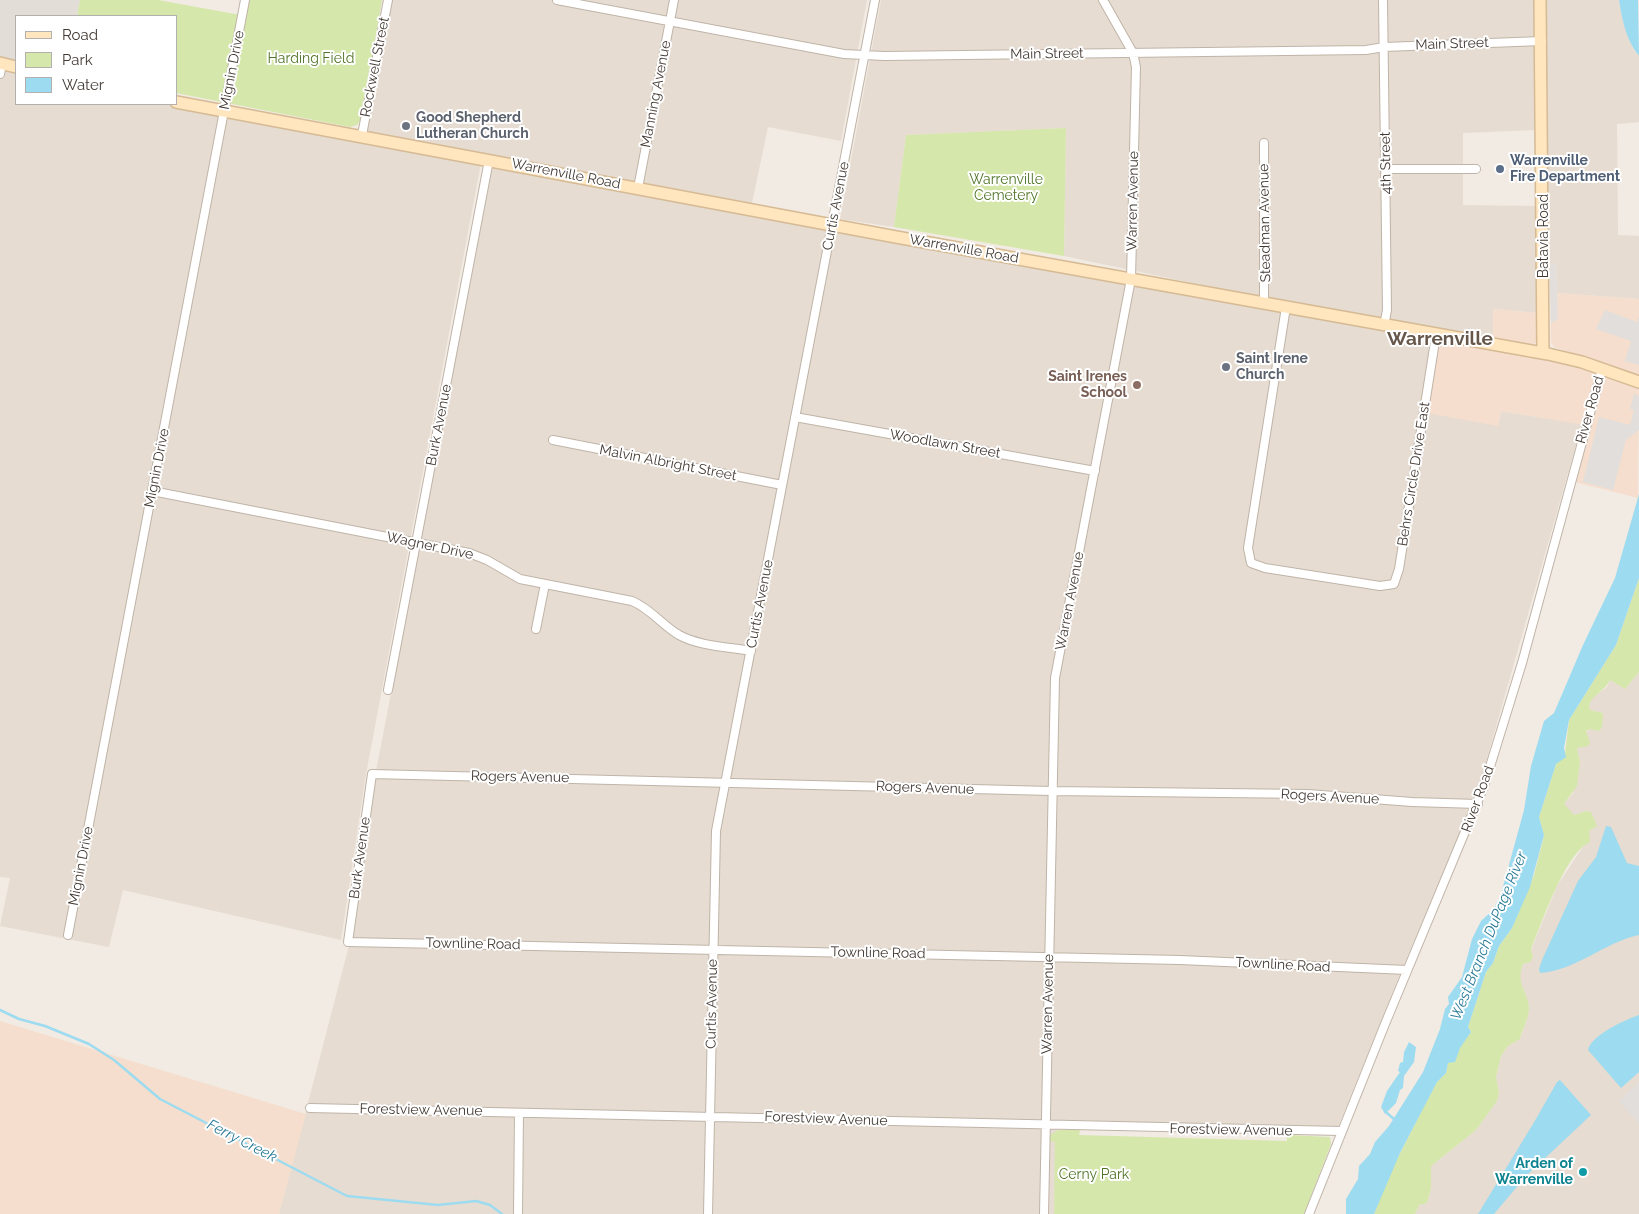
<!DOCTYPE html>
<style>
body{margin:0}
#map{position:relative;width:1639px;height:1214px;overflow:hidden;background:#f2ebe3;font-family:Raleway,sans-serif}
canvas{display:block}
.legend{position:absolute;left:15px;top:15px;width:162px;height:90px;box-sizing:border-box;background:#fff;border:1px solid #b4b0ad;margin:0;padding:6px 9px;list-style:none;font-size:15px;color:#433a33}
.legend li{display:flex;align-items:center;gap:10px;height:25px}
.legend b{width:25px;border:1px solid #b4b0ad}
</style>
<div id="map">
<canvas width="1639" height="1214"></canvas>
<ul class="legend">
<li><b style="height:6px;background:#ffe6bf"></b>Road</li>
<li><b style="height:14px;background:#d5e7aa"></b>Park</li>
<li><b style="height:14px;background:#9ddbf0"></b>Water</li>
</ul>
</div>
<script>
const c = document.querySelector('canvas').getContext('2d');
c.lineJoin = 'round';
function paint(path, color) {
  c.fillStyle = color;
  c.fill(path, 'evenodd');
}
function strokePath(path, color, width, dash) {
  c.strokeStyle = color;
  c.lineWidth = width;
  c.lineCap = dash ? 'butt' : 'round';
  c.setLineDash(dash || []);
  c.stroke(path);
}
function drawText(font, color, halo, rows, align = 'center') {
  c.font = font + ' Raleway,sans-serif';
  c.lineWidth = 4;
  c.setLineDash([]);
  c.textBaseline = 'middle';
  c.strokeStyle = halo;
  c.fillStyle = color;
  for (const [text, x, y, turn = 0] of rows) {
    c.save();
    c.translate(x, y);
    c.rotate((+turn || 0) * Math.PI / 180);
    c.textAlign = isNaN(turn) ? turn : align;
    if (halo) c.strokeText(text, 0, 0);
    c.fillText(text, 0, 0);
    c.restore();
  }
}
const residential = new Path2D(`
 M391,0H867L841,141L768,127L752,203L366,131Z
 M881,0H1535L1537,130L1463,133V205L1538,206L1539,313L1493,309V338L1278,301L1064,256L1066,128L906,135L894,227L840,219Z
 M1546,0H1619L1626,32L1634,50L1639,56V122L1617,124L1618,235L1639,236V299L1557,293L1556,262L1549,266Z
 M0,70L16,74V104H173L481,163L366,774L341,940L123,890L109,947L0,926L10,878L0,877Z
 M493,164L1439,341L1498,426L1501,411L1582,424L1478,790L1399,977L1338,1127L1057,1120L1054,1214H279L351,938L376,771Z
 M1639,672V1214H1415L1419,1205L1427,1203L1431,1189V1166L1476,1130L1497,1101L1499,1093L1496,1077L1501,1056L1508,1046L1520,1039L1529,1012L1525,992L1520,984V972L1523,964L1530,962L1532,957L1531,950L1557,886L1584,845L1589,831L1586,811L1574,815L1565,808L1564,804L1573,793L1578,773L1580,762L1577,748L1589,743L1586,732L1602,720L1603,713L1590,710L1589,706L1592,698L1607,687L1610,680L1625,689Z`);
const commercial = new Path2D(`
 M1557,293L1639,299V375L1554,347L1551,342V323L1558,319Z
 M1493,309L1539,313L1537,342L1531,346L1493,338Z
 M1439,341L1534,356L1588,370L1639,388L1638,498L1574,482L1590,426L1501,411L1498,426L1427,413Z
 M0,1021L306,1114L279,1214H0Z`);
const industrial = new Path2D(`
 M0,0H80L77,16H16V62L0,58Z`);
const green = new Path2D(`
 M80,0H158L246,16L249,0H382L361,119L357,125L350,127L176,93V16H77Z
 M1066,128L1064,256L894,227L906,135Z
 M1639,578V672L1625,689L1610,680C1604,693 1586,697 1590,710L1603,713L1602,727L1599,731L1590,729L1586,731L1590,743L1588,746L1577,748L1580,762L1577,786L1564,804L1574,815L1586,811L1591,812L1597,826L1589,831L1590,842C1565,853 1542,923 1531,949L1533,957L1530,962L1523,964C1515,984 1528,990 1529,1009C1529,1018 1522,1030 1520,1039L1508,1046L1501,1056L1496,1077L1499,1093L1497,1101L1476,1130L1431,1166V1189L1427,1203L1419,1205L1415,1214H1374L1388,1177L1423,1108L1437,1082L1446,1073L1448,1063L1471,1032L1468,1027L1486,972L1493,963L1499,946L1512,928L1534,875L1544,836L1539,817L1556,764L1565,754L1569,720L1616,645Z
 M1058,1130H1080L1079,1135L1287,1141V1135L1330,1137L1331,1144L1304,1214H1054L1055,1142L1049,1141V1136Z`);
const parking = new Path2D(`
 M1556,262L1558,319L1551,323L1549,266Z
 M1605,310L1637,322L1639,317V365L1625,361L1631,341L1596,329Z
 M1634,394L1639,396V430L1626,440L1613,490L1583,482L1599,417L1630,425L1634,410L1630,409Z
 M1639,1082V1123L1619,1101Z`);
const water = new Path2D(`
 M1619,0H1638L1639,56C1626,41 1622,19 1619,0Z
 M1639,494V578L1616,645L1569,720L1564,748L1566,757L1556,764L1539,817L1544,835L1530,887L1512,928L1499,946L1493,963L1486,972L1468,1027L1471,1032L1460,1048L1455,1062L1448,1063L1446,1073L1437,1082L1400,1153L1374,1214H1346V1199L1358,1179L1359,1166L1370,1154L1375,1142L1389,1126L1423,1072L1440,1029L1445,1009L1449,1004L1448,997L1462,977L1472,939L1481,921L1493,910L1501,894L1524,810L1531,766L1544,721L1554,713L1583,645L1615,578Z
 M1606,826L1611,827L1627,863L1639,866V935C1605,942 1575,971 1540,973L1539,969L1542,960L1578,881L1596,857Z
 M1639,1015V1072L1621,1088L1588,1050C1591,1035 1625,1020 1639,1015Z
 M1409,1042L1416,1047L1414,1062L1404,1076L1403,1088L1400,1090L1396,1103L1385,1114L1381,1107L1387,1091L1400,1072L1398,1071L1400,1063L1403,1062L1404,1052Z
 M1560,1080L1591,1115L1526,1176L1494,1214H1478L1533,1124L1557,1082Z`);
const stream = new Path2D(`
 M0,1010L19,1019L45,1026L89,1044L114,1060L160,1099L347,1196L438,1205L476,1201L490,1205L502,1214
 M1387,1113L1395,1120`);
const minor = new Path2D(`
 M557,0L844,54L884,56L1366,50L1384,47L1542,41
 M1383,0L1387,310L1384,326
 M0,74L2,64
 M362,135L388,0
 M1386,169H1476
 M638,188L674,0
 M1264,303V143
 M1286,307L1248,548L1251,563L1265,568L1380,586L1394,584L1399,569L1436,335
 M795,417L1095,471
 M553,440L782,485
 M152,491L469,553L487,560L520,579L632,601C651,609 662,625 679,635C699,646 728,647 751,651
 M536,629L545,584
 M388,690L489,160
 M68,935L245,0
 M1407,970L1180,960L348,942L372,774L1052,791L1308,794L1412,802L1478,804
 M310,1108L1341,1131
 M518,1214L519,1113
 M708,1214L716,831L875,0
 M1044,1214L1055,678L1131,279L1136,67L1133,53L1103,0
 M1309,1214L1385,1024L1484,786L1522,663L1602,369`);
const secondary = new Path2D(`
 M1540,0L1543,353
 M0,63L16,67
 M176,102L896,237L1548,354L1582,362L1639,382`);
const markers = [
 [406,126,5,"#6b7280"],
 [1500,169,5,"#5c6f8a"],
 [1226,367,5,"#6b7280"],
 [1137,385,5,"#8d6e63"],
 [1583,1172,5,"#0f9aa8"]
];
const streetNames = [
 ["Main Street",1452,44,-2],
 ["Main Street",1047,54,-1],
 ["Rockwell Street",375,67,-79],
 ["Mignin Drive",232,70,-79],
 ["Manning Avenue",656,94,-79],
 ["4th Street",1386,163,-91],
 ["Warrenville Road",566,174,11],
 ["Warren Avenue",1133,201,-89],
 ["Curtis Avenue",836,206,-79],
 ["Steadman Avenue",1265,223,-91],
 ["Batavia Road",1544,236,-90],
 ["Warrenville Road",964,249,10],
 ["River Road",1590,410,-74],
 ["Burk Avenue",439,425,-79],
 ["Woodlawn Street",945,444,10],
 ["Malvin Albright Street",668,463,11],
 ["Mignin Drive",157,468,-79],
 ["Behrs Circle Drive East",1414,474,-81],
 ["Wagner Drive",430,546,12],
 ["Warren Avenue",1070,601,-79],
 ["Curtis Avenue",760,604,-79],
 ["Rogers Avenue",520,777,1],
 ["Rogers Avenue",925,788,2],
 ["Rogers Avenue",1330,797,3],
 ["River Road",1478,799,-70],
 ["Burk Avenue",360,858,-82],
 ["Mignin Drive",81,866,-79],
 ["Townline Road",473,944,1],
 ["Townline Road",878,953,1],
 ["Townline Road",1283,965,3],
 ["Curtis Avenue",712,1004,-89],
 ["Warren Avenue",1048,1004,-89],
 ["Forestview Avenue",421,1110,1],
 ["Forestview Avenue",826,1119,2],
 ["Forestview Avenue",1231,1130,1]
];
const parkNames = [
 ["Harding Field",311,59],
 ["Warrenville",1006,180],
 ["Cemetery",1006,196],
 ["Cerny Park",1094,1175]
];
const worshipNames = [
 ["Good Shepherd",416,118],
 ["Lutheran Church",416,134],
 ["Saint Irene",1236,359],
 ["Church",1236,375]
];
const serviceNames = [
 ["Warrenville",1510,161],
 ["Fire Department",1510,177]
];
const educationNames = [
 ["Saint Irenes",1127,377],
 ["School",1127,393]
];
const cultureNames = [
 ["Arden of",1573,1164],
 ["Warrenville",1573,1180]
];
const waterNames = [
 ["West Branch DuPage River",1489,936,-68],
 ["Ferry Creek",242,1141,27]
];
const districtNames = [
 ["Warrenville",1440,339]
];
paint(residential, '#e6dcd1');
paint(commercial, '#f5decd');
paint(industrial, '#e3ddd8');
paint(green, '#d5e7aa');
paint(parking, '#e2dedb');
paint(water, '#9ddbf0');
strokePath(stream, '#9ddbf0', 2.5);
strokePath(minor, '#c0b4a8', 10);
strokePath(secondary, '#d5ba94', 14);
strokePath(minor, '#fff', 8);
strokePath(secondary, '#ffe6bf', 11);
for (const [x, y, r, color] of markers) {
  const dot = new Path2D();
  dot.arc(x, y, r, 0, 2 * Math.PI);
  c.fillStyle = color;
  c.fill(dot);
  strokePath(dot, '#fff', 2);
}
drawText('14px', '#433a33', '#fff', streetNames);
drawText('14px', '#507427', '#fff', parkNames);
drawText('bold 14px', '#5b616d', '#fff', worshipNames, 'left');
drawText('bold 14px', '#4e5e75', '#fff', serviceNames, 'left');
drawText('bold 14px', '#785e54', '#fff', educationNames, 'right');
drawText('bold 14px', '#0d838f', '#fff', cultureNames, 'right');
drawText('italic 15px', '#297a97', '#fff', waterNames);
drawText('bold 19px', '#66574a', '#fff', districtNames);
</script>
